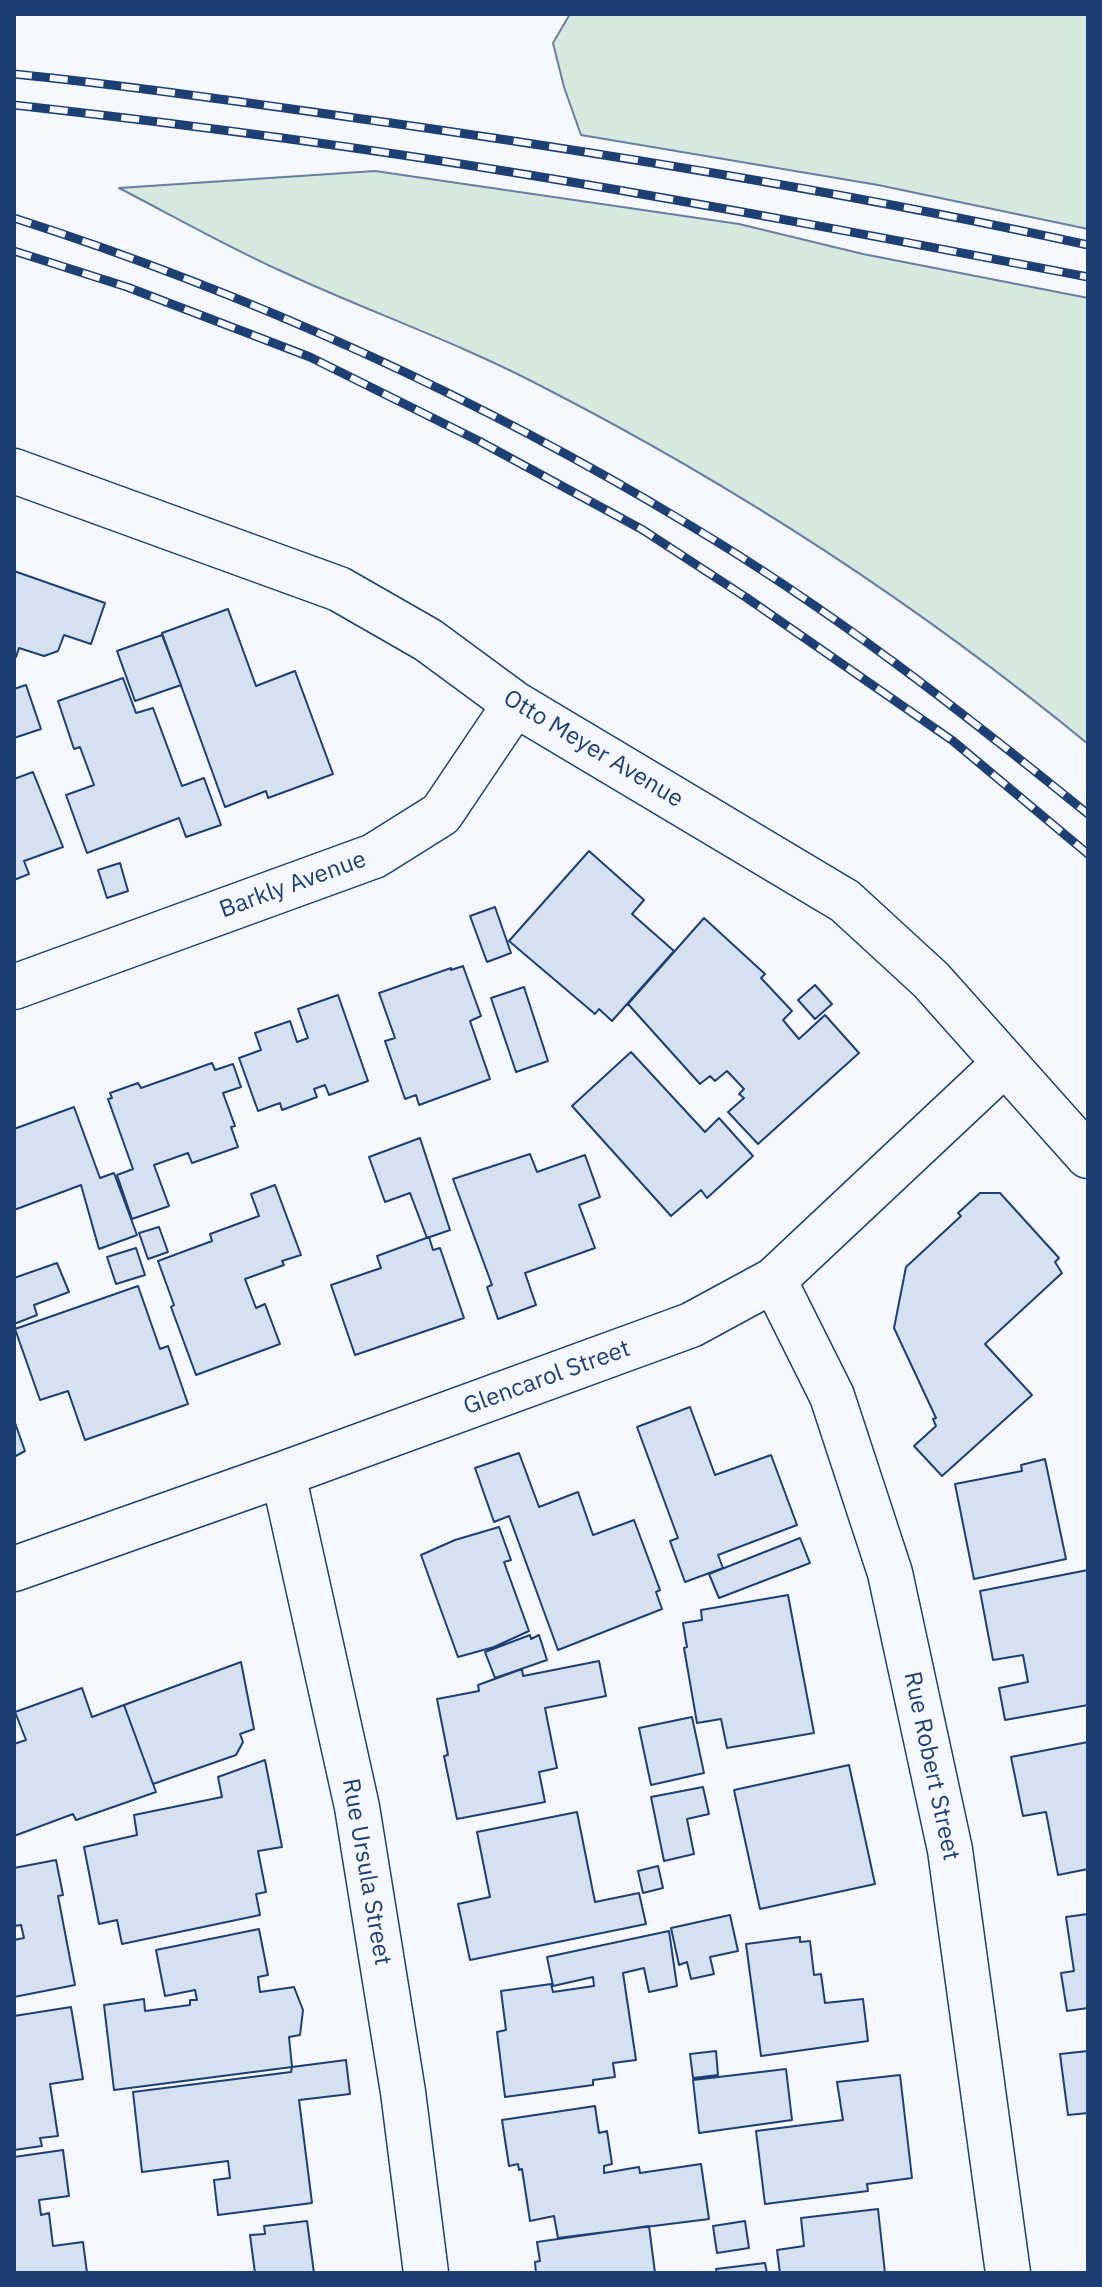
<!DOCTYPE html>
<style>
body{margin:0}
#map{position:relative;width:1102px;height:2287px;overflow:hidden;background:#f4f7fb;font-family:"IBM Plex Sans",sans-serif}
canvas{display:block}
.frame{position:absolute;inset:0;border:16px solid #1d3f73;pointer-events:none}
</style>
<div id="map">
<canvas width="1102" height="2287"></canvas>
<div class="frame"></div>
</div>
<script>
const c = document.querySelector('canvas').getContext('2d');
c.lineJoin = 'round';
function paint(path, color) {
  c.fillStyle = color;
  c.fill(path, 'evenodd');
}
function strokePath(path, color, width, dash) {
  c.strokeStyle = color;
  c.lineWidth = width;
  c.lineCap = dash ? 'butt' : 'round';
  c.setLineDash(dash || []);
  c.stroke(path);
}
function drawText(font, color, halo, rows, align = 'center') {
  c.font = font + ' "IBM Plex Sans",sans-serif';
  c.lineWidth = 6;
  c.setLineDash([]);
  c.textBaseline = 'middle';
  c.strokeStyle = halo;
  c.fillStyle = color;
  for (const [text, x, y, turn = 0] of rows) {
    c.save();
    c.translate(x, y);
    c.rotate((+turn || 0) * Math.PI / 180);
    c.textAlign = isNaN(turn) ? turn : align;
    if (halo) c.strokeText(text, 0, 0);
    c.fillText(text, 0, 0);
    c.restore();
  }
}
const green = new Path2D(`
 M570,14H1088V229L878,185L581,135L564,87L553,43Z
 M375,171L739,224L863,254L1088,298V744C919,605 736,486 541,386C457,342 367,311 281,271C226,246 173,216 119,188Z`);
const building = new Path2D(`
 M14,571L105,603L91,644L64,635L58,651L44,656L19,648L16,657L14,656Z
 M228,609L256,686L295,671L333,774L268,798L266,791L225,807L162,633Z
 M162,635L181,685L135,701L117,651Z
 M123,678L136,713L153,708L182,786L204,778L221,825L186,837L179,818L87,853L66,795L94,785L80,747L74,749L58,701Z
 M26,685L41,729L14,738V689Z
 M33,772L63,847L24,861L29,874L14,880V779Z
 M589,851L644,900L632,914L674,951L612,1021L599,1009L595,1014L509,941Z
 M120,863L128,891L107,898L98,870Z
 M495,907L511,953L487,962L470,916Z
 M704,918L765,974L761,978L792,1011L783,1020L799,1039L825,1015L859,1053L758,1144L728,1112L744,1098L739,1094L744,1089L727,1071L715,1081L710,1076L700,1084L628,1004Z
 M463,966L481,1016L470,1021L490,1079L419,1105L416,1095L405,1099L385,1041L395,1038L379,993L451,968V970Z
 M815,985L832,1004L815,1019L798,1000Z
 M524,987L548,1061L516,1072L491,998Z
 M338,995L368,1081L329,1095L325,1085L314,1089L317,1097L282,1110L280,1103L258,1111L239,1058L261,1050L255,1033L290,1021L297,1042L308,1038L298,1009Z
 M631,1052L705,1132L719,1118L753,1156L707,1198L701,1190L671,1216L572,1106Z
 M212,1063L215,1070L233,1064L241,1087L223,1093L235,1126L231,1127L238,1147L192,1163L188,1153L154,1165L169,1206L132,1219L117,1175L133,1169L108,1099L112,1098L110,1093L138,1083L141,1088Z
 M74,1107L100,1178L114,1173L137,1235L99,1249L81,1185L14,1210V1129Z
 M420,1138L450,1230L427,1238L410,1193L385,1202L369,1157Z
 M530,1154L537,1172L585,1155L600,1197L579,1205L595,1248L525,1273L536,1305L498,1319L487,1287L492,1285L453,1179Z
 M275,1185L301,1255L282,1261L284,1265L245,1279L256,1308L265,1304L280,1344L196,1375L171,1307L174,1305L158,1261L212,1241L210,1234L259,1216L251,1194Z
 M980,1193H1000L1059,1258L1055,1262L1062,1273L985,1344L1032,1395L942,1476L914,1446L936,1426L933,1419L936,1418L894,1328L906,1267L961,1216L958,1213Z
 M159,1227L168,1252L148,1259L139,1233Z
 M429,1237L433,1250L440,1248L464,1318L355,1355L331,1285L381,1268L377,1256Z
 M136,1248L145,1275L116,1284L107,1257Z
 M57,1263L69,1292L34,1305L37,1315L14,1324V1278Z
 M138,1286L160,1349L168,1346L188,1404L85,1440L68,1391L40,1400L15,1329Z
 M690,1407L715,1475L771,1455L797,1525L718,1555L723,1568L685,1582L670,1541L678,1538L637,1427Z
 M14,1420L25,1451L14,1457Z
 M519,1453L539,1507L578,1492L593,1535L634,1520L660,1590L656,1592L662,1609L558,1650L509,1516L494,1522L475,1468Z
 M1045,1459L1066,1559L974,1579L955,1484L1022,1471L1021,1465Z
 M499,1527L511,1560L504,1562L529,1631L494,1647L458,1657L421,1555L455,1540Z
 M800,1538L810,1563L719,1598L709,1574Z
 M1088,1570V1705L1005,1720L999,1688L1028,1682L1023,1655L993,1660L980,1591Z
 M788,1595L814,1733L727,1748L721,1719L697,1723L684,1648L687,1647L683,1623L702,1620L701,1610Z
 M530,1635L531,1639L539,1635L547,1660L495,1678L485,1652Z
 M599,1661L606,1696L545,1708L557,1768L539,1772L545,1802L457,1819L444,1756L448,1755L437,1699L479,1691L478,1685L522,1669L523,1676Z
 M241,1662L254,1729L240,1734L243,1742L236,1755L153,1784L124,1705Z
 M82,1688L92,1717L124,1705L156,1792L76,1820L73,1814L14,1836V1744L26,1740L15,1712Z
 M692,1717L704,1773L651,1785L639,1728Z
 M1088,1742V1869L1058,1875L1046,1812L1023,1816L1011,1757Z
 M265,1760L282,1847L258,1851L266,1892L256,1894L260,1915L122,1944L117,1920L99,1924L84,1847L137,1835L134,1815L222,1797L218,1777Z
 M849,1765L875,1884L760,1909L734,1790Z
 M703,1787L709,1814L687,1819L694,1854L664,1861L651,1797Z
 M577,1812L595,1902L639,1893L646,1924L470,1960L458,1904L490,1897L477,1832Z
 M56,1860L63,1895L58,1896L75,1985L14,1997V1940L24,1938L21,1925L14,1926V1868Z
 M658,1866L663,1888L643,1893L638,1871Z
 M1088,1914V2008L1067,2011L1061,1973L1074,1971L1066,1917Z
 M730,1915L738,1951L710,1957L714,1974L691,1979L687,1962L679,1965L671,1928Z
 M259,1929L268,1975L258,1977L260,1992L294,1987L303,2010L300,2035L289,2037L292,2067L114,2090L104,2005L144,1999L145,2011L190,2005V2000H197L195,1990L165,1996L156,1950Z
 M669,1931L677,1986L649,1992L644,1968L623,1973L636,2060L613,2063L615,2077L593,2080V2085L505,2097L497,2032L506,2030L501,1991L551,1984L553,1992L594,1986L593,1977L553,1986L547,1957Z
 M800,1937V1942L810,1941L814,1975L821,1974L825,2003L863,1999L868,2041L761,2056L746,1944Z
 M71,2007L83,2079L50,2084L58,2136L40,2138L42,2146L14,2150V2016Z
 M716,2051L718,2075L693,2078L690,2054Z
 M1088,2051V2113L1068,2115L1060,2054Z
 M346,2060L350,2094L299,2100L312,2203L218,2215L214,2180L230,2178L228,2161L142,2172L133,2092L291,2072L292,2067Z
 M786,2069L792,2120L699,2133L693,2080Z
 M900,2075L912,2178L867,2184L868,2191L765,2204L756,2131L843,2120L837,2082Z
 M595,2106L599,2133L607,2131L612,2164L604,2166V2173L639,2167L640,2173L701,2164L709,2219L558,2238L554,2216L530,2221L522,2169L519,2170L518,2164L509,2166L502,2120Z
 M63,2150L69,2196L39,2200L41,2215L49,2213L53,2246L83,2242L87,2273H14V2157Z
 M878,2209L885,2273H780L777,2250L804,2246L801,2218Z
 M307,2221L314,2273H255L250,2235L265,2234L264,2226Z
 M745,2221L749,2248L717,2253L713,2226Z
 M649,2226L655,2273H536L535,2262L540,2261L537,2242Z
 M765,2263L767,2273H717L716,2269Z`);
const minor = new Path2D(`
 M14,471L339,589L428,640L515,704L845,901L931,980L1088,1156
 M14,987L374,856L441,814L515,704
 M774,1280L832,1396L890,1573L950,1850L1008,2273
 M283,1474L357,1807L403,2092L426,2273
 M14,1569L283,1474L691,1325L774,1280L1005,1063`);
const rail = new Path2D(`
 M14,74C142,87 270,106 398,124C629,157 860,195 1088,245
 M14,105C184,124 354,146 523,174C712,205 900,241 1088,277
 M14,218C251,294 478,397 691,526C832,610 961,711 1088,814
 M14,251L127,287L310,357L479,441L643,530L747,598L953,741L1088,854`);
const streetNames = [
 ["Otto Meyer Avenue",593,749,31],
 ["Barkly Avenue",293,885,-20],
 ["Glencarol Street",547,1378,-20],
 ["Rue Robert Street",931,1766,78],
 ["Rue Ursula Street",366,1872,80]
];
paint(green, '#d7e8df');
strokePath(green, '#687fa3', 2);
paint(building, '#d5e0f0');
strokePath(building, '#1d3f73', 2);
strokePath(minor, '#1d3f73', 47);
strokePath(minor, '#f4f7fb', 44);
strokePath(rail, '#1d3f73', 9);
strokePath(rail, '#f4f7fb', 6, [18]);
drawText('24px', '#1d3f73', '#f4f7fb', streetNames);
</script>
